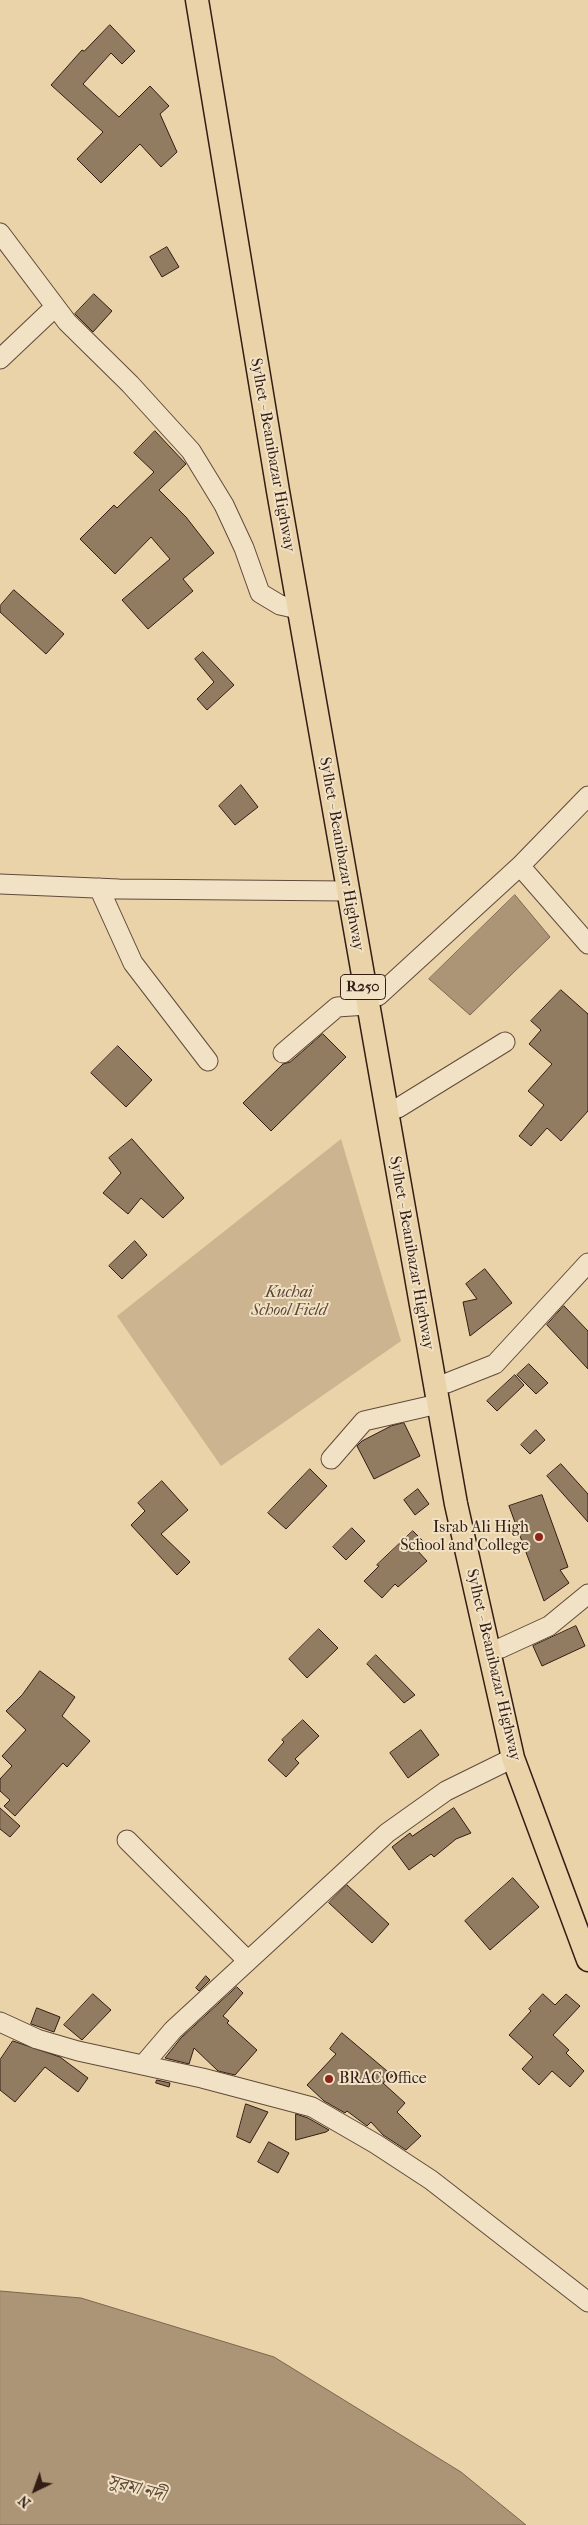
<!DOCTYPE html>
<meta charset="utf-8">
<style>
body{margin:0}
#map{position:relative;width:588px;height:2525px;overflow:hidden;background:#ead3a8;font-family:"IM FELL French Canon",serif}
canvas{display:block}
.north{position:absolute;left:10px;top:2465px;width:50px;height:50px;-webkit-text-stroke:4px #f1e2c6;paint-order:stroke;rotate:222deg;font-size:14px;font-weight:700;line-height:20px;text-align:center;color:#331d15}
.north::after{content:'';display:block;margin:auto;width:18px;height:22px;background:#331d15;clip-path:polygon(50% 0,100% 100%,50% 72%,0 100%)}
</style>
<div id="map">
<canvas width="588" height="2525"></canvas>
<div class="north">N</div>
</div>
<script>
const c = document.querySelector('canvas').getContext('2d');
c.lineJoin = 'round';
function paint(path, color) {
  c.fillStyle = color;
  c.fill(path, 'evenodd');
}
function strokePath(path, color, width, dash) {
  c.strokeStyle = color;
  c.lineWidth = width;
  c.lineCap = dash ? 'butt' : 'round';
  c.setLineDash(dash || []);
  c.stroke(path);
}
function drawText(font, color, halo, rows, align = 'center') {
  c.font = font + ' "IM FELL French Canon","Noto Serif Bengali",serif';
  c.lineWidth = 4;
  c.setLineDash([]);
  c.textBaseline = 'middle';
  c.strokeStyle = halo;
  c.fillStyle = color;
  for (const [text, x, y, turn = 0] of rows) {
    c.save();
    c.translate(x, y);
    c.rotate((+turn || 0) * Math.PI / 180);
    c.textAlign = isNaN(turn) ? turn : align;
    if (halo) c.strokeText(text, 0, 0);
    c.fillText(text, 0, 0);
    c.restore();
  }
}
const green = new Path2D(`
 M341,1139L401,1341L221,1466L117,1316Z`);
const water = new Path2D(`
 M515,895L550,937L470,1015L429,979Z
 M0,2291L81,2298L274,2357L461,2472L526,2525H0Z`);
const building = new Path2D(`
 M110,25L135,51L122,64L111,53L83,84L119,117L150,86L169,106L160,114L177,152L161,167L140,144L101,183L77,159L103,132L51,85L82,50L84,51Z
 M167,247L179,267L162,277L150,257Z
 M94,294L112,311L93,332L75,314Z
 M155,431L186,464L159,490L186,517L214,553L183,579L193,591L148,629L122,600L170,559L151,537L115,574L80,539L114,505L117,508L154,472L134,453Z
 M14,590L64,634L46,654L0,612V606Z
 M203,652L234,685L207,710L197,699L214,682L195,659Z
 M241,785L258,807L235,825L219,806Z
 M561,990L588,1014V1111L561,1141L547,1128L531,1146L519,1136L544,1105L528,1091L552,1064L529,1044L541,1030L531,1021Z
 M323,1034L346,1057L271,1131L243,1103L283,1064L290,1062Z
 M118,1046L152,1080L126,1107L91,1073Z
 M132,1139L184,1198L163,1218L141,1198L128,1214L103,1193L121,1173L109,1158Z
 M135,1241L147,1255L122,1279L109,1266Z
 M485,1269L512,1303L470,1336L463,1302L477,1299L466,1284Z
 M564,1306L588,1331V1369L547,1325Z
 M529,1364L548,1383L536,1394L517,1375Z
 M515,1375L524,1385L497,1411L487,1401Z
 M404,1423L420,1456L374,1479L357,1446L362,1441L391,1426Z
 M536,1430L545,1440L530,1454L521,1445Z
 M561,1464L588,1494V1522L547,1476Z
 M310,1469L327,1486L286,1529L268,1513Z
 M162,1481L188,1510L161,1534L190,1562L177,1575L131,1525L145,1511L138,1503Z
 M418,1489L429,1504L415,1515L404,1500Z
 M542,1495L568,1567L560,1570L569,1583L544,1601L509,1506Z
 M352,1528L365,1541L346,1560L333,1547Z
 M413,1531L424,1542L416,1549L427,1561L398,1587L395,1584L382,1598L364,1581L379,1566L377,1565Z
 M576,1626L585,1646L542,1666L533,1646Z
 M319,1629L338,1648L307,1678L289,1659Z
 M376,1655L415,1695L404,1703L367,1664Z
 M40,1671L75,1697L62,1716L90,1741L67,1767L63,1763L15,1816L4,1806L10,1800L0,1791V1779L12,1766L2,1756L26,1730L6,1711L22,1695Z
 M303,1720L319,1736L295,1759L299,1763L286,1777L268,1760L284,1742L282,1740Z
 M421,1730L439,1755L408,1778L390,1753Z
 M0,1808L20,1826L10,1837L0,1829Z
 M454,1808L471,1833L456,1839L434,1857L431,1854L409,1870L392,1847L410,1833L412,1836Z
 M513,1878L539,1907L490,1950L465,1921Z
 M347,1885L389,1924L372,1943L329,1903Z
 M206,1976L210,1980L199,1991L196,1988Z
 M237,1987L243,1993L223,2016L229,2021L227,2023L257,2050L235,2075L218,2071L194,2048L189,2064L165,2058L181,2038Z
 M93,1994L111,2010L82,2040L64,2025Z
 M543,1994L555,2005L566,1994L580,2006L553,2035L569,2050L566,2053L584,2071L570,2087L552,2071L539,2085L522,2069L533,2057L509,2035L531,2011L529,2009Z
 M37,2008L60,2017L54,2032L31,2024Z
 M342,2033L393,2076L383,2083L405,2103L397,2112L421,2136L406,2150L383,2135L371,2122L367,2126L347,2111L345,2113L324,2101L307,2085L336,2054L330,2049Z
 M13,2041L60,2057L88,2078L78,2092L45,2067L15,2102L0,2090V2060Z
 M157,2080L170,2083L169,2087L156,2083Z
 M246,2104L268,2112L250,2143L237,2137Z
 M296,2114L308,2118L329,2130L326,2132L296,2140Z
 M269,2142L289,2153L278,2173L258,2162Z`);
const minor = new Path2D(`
 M0,233L67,322L130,384L191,451L224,505L244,548L260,593L280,605L298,609
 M0,359L55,307
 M520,866L588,944
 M0,884L119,889L347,891
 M99,888L133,963L208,1061
 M378,996L520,866L588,796
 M283,1053L337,1007L367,1005
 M398,1108L505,1042
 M447,1383L495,1364L588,1263
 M331,1459L364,1421L438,1404
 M501,1648L549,1626L588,1594
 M127,1840L247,1960
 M0,2022L37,2039L78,2051L202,2078L312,2107L376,2144L431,2180L588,2302
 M143,2065L173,2030L387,1833L446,1791L513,1758`);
const major = new Path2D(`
 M197,0L278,491L456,1504L513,1758L588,1960`);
const markers = [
 [539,1537,5,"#8f2418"],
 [329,2079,5,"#8f2418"]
];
const shields = [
 [363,987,45]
];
const shieldNames = [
 ["R250",363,987]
];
const streetNames = [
 ["Sylhet - Beanibazar Highway",272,455,80],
 ["Sylhet - Beanibazar Highway",341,854,80],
 ["Sylhet - Beanibazar Highway",411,1253,80],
 ["Sylhet - Beanibazar Highway",493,1665,77]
];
const parkNames = [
 ["Kuchai",289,1293],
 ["School Field",289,1311]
];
const poiNames = [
 ["Israb Ali High",529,1528],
 ["School and College",529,1546],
 ["BRAC Office",339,2079,"left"]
];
const waterNames = [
 ["সুরমা নদী",136,2489,15]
];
paint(green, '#cbb48f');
paint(water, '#ac9576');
strokePath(water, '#7c654f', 1);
paint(building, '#927c61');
strokePath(building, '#331d15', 1);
strokePath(minor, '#614a3a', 21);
strokePath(major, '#331d15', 25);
strokePath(minor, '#f1e2c6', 19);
strokePath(major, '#ead3a8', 22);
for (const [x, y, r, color] of markers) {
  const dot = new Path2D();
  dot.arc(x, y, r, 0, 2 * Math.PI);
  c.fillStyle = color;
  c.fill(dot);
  strokePath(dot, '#f1e2c6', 2);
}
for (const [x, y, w] of shields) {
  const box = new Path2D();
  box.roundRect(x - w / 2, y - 12.5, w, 25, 4);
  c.fillStyle = '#f1e2c6';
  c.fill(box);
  strokePath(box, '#331d15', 1);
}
drawText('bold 15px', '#331d15', null, shieldNames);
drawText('16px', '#331d15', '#f1e2c6', streetNames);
drawText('italic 16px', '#594334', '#f1e2c6', parkNames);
drawText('16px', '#331d15', '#f1e2c6', poiNames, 'right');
drawText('italic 18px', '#5d4737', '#f1e2c6', waterNames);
</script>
